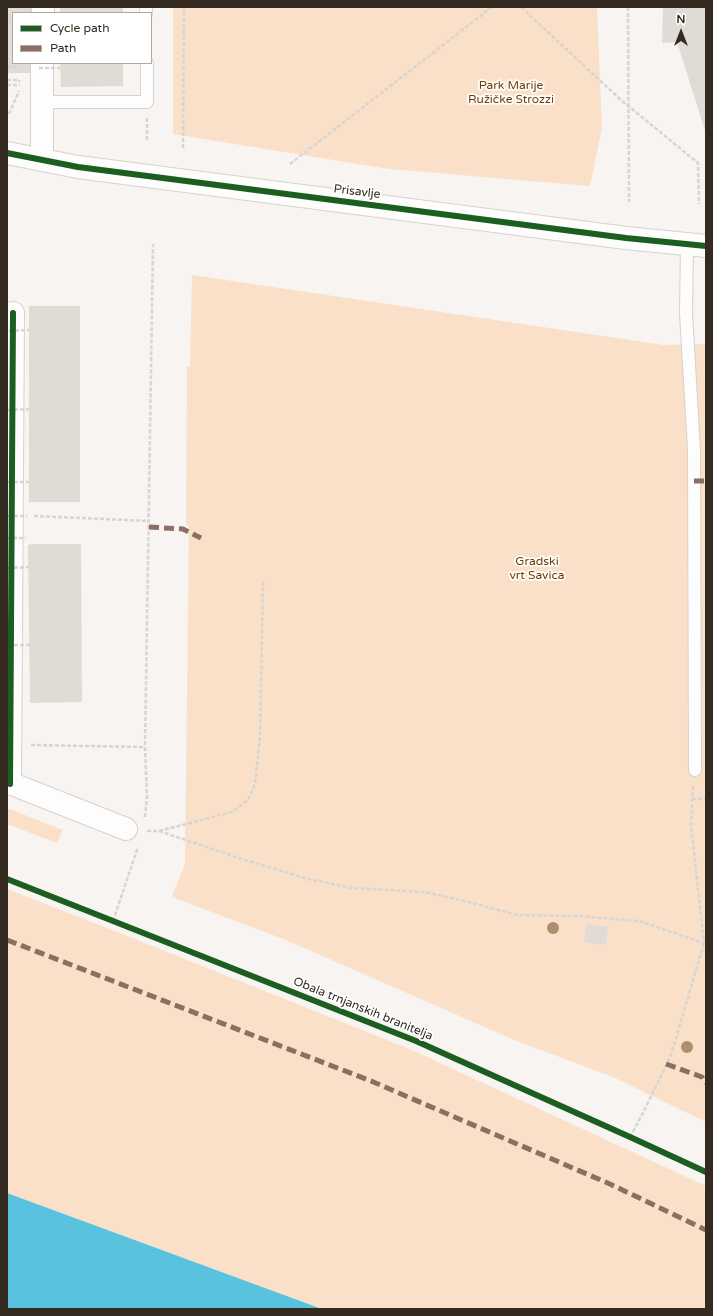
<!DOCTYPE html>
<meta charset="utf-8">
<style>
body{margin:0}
#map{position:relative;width:713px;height:1316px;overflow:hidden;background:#f7f4f2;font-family:"Varela Round",sans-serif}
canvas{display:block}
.frame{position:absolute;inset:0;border:8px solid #352a20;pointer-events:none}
.legend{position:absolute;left:12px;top:12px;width:140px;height:52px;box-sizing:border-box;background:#fff;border:1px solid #aeaaa6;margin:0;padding:5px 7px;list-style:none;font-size:12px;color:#352a20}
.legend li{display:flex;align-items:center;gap:8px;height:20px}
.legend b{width:20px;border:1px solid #aeaaa6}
.north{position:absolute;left:661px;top:12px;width:40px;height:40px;-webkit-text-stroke:3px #fff;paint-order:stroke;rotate:0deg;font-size:11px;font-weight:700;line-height:16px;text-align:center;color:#352a20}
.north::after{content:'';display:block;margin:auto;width:14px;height:18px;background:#352a20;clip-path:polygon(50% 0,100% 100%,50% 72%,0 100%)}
</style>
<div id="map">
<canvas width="713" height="1316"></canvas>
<div class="frame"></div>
<ul class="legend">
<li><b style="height:5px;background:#1b5e20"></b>Cycle path</li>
<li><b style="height:5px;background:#8d6e63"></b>Path</li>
</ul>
<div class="north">N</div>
</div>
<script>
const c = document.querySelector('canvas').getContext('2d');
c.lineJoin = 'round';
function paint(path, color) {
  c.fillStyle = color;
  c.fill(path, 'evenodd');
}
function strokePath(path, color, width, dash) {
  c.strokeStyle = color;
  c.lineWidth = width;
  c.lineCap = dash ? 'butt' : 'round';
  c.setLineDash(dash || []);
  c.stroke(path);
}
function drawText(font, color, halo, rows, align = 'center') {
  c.font = font + ' "Varela Round",sans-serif';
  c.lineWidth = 3.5;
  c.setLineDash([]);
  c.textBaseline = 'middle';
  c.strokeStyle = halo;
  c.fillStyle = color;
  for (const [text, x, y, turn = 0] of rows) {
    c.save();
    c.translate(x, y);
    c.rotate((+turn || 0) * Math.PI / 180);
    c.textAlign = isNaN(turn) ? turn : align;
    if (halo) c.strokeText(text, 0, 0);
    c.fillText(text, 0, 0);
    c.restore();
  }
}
const green = new Path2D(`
 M173,7H597L602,128L590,186L389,169L173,134Z
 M192,275L664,345L706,344V1122L613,1077L514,1040L286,940L172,897L185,864L189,526L186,525L187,367H190Z
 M7,808L63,830L57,843L7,824Z
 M7,889L130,937L412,1050L706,1186V1309H322L7,1193Z`);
const water = new Path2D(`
 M7,1193L322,1309H7Z`);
const building = new Path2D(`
 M7,7H32V13H13V63H32V73H7Z
 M60,7H123V13H60Z
 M663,7H706V134L677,42L662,43Z
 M60,63H123V86L61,87Z
 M29,306H80V502H29Z
 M32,544H81L82,702L30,703L28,545Z
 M586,924L608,927L606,945L584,942Z`);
const path = new Path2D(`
 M521,7L621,100L698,163L699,204
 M628,7L629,202
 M7,21H13
 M7,67H20
 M7,80H19V82
 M7,85H20
 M9,114L19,91
 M147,118V142
 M183,148L184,7
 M290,164L492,7
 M34,516L149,521
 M31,745L145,747
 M692,799H706
 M145,817L147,797L145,747L153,244
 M147,831H159L232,812L248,800L255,784L260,737L263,581
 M159,831L242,859L308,879L352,888L425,892L472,903L517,915L578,916L639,921L704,943L691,825L693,786
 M113,921L138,847
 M630,1137L643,1113L671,1055L704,943L706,944`);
const service = new Path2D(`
 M146,7V13
 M43,102H147V63
 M687,245L686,313L694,450L695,770`);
const minor = new Path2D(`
 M43,13V7
 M42,160V63
 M7,782L126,829
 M10,784L13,313`);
const tertiary = new Path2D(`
 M7,153L78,167L626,238L706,246`);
const pathBridge = new Path2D(`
 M39,68H60
 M9,331L29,330
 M8,410L29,409
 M8,482H29
 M8,516H27
 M7,538H26
 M8,568L29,567
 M8,645H30`);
const quiet = new Path2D(`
 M694,481H706
 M149,527L183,529L201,538
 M7,940L371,1081L610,1184L706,1230
 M666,1064L702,1077L706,1083`);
const cycleway = new Path2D(`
 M7,153L78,167L626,238L706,246
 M10,784L13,313
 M7,879L416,1041L630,1137L706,1172`);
const trees = [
 [553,928],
 [687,1047]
];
const parkNames = [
 ["Park Marije",511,86],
 ["Ružičke Strozzi",511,100],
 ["Gradski",537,562],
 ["vrt Savica",537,576]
];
const streetNames = [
 ["Prisavlje",357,192,7],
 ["Obala trnjanskih branitelja",363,1009,22]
];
paint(green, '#fae0c8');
paint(water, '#59c2de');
paint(building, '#e1dbd5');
strokePath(service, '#d9d1cb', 14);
strokePath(minor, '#d9d1cb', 24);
strokePath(tertiary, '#d9d1cb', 24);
strokePath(path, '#d6d5d3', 2.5, [4, 2]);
strokePath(service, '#fefdfd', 12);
strokePath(minor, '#fefdfd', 22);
strokePath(tertiary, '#fefdfd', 22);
strokePath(pathBridge, '#d6d5d3', 2.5, [4, 2]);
strokePath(quiet, '#8d6e63', 5, [10, 5]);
strokePath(cycleway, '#1b5e20', 6);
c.fillStyle = '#ac906d';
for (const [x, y] of trees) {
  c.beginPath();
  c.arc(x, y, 6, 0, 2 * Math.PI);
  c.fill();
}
drawText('12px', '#6e3f00', '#fff', parkNames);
drawText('12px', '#352a20', '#fff', streetNames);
</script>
